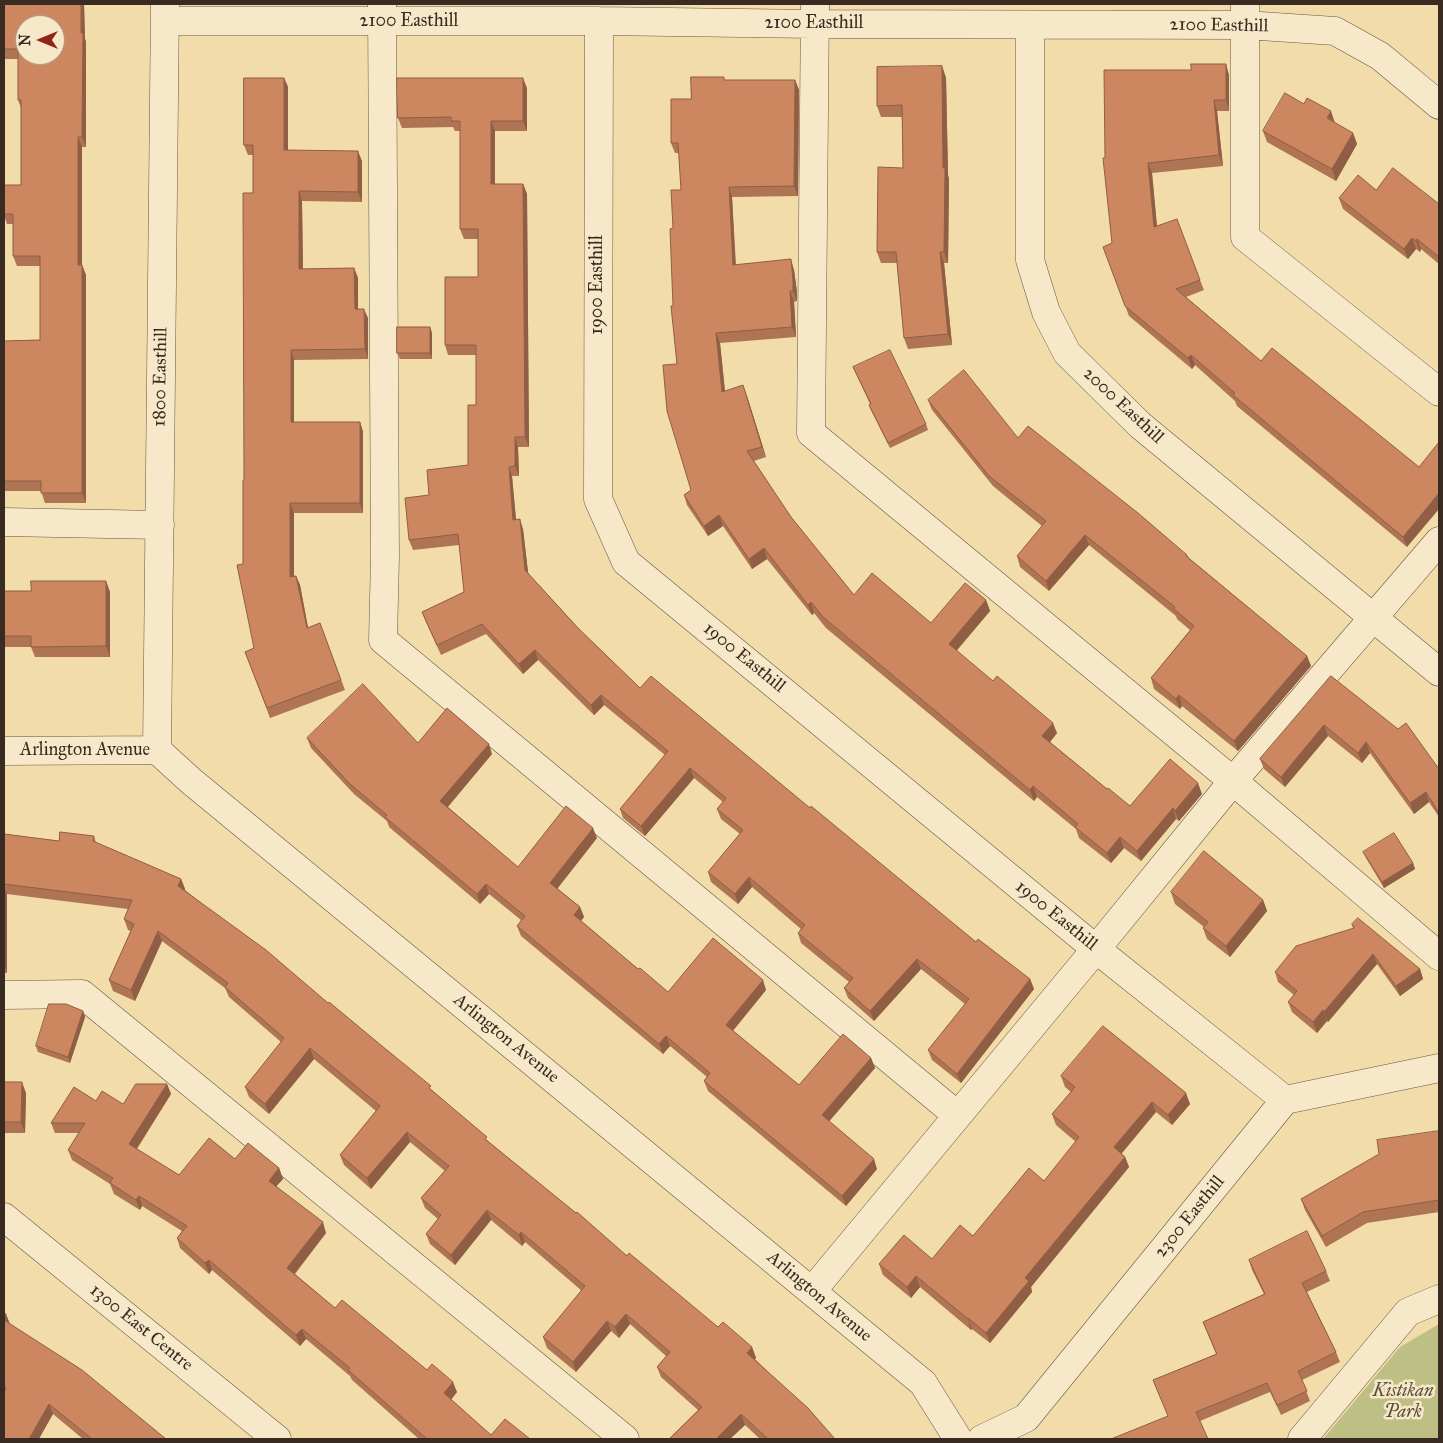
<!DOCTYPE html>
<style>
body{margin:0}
#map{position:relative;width:1443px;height:1443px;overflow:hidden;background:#f1dcaa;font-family:"IM FELL Great Primer",serif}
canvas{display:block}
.frame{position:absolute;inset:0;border:5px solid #392b22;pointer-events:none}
.north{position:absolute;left:15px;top:15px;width:50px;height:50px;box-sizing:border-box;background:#f6e8c8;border:1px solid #aa9c86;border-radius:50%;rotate:270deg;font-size:14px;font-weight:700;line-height:20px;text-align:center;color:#392b22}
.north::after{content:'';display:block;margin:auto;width:18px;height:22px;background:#8f2418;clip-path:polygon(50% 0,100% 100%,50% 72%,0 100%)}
</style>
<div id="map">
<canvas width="1443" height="1443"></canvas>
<div class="frame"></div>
<div class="north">N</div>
</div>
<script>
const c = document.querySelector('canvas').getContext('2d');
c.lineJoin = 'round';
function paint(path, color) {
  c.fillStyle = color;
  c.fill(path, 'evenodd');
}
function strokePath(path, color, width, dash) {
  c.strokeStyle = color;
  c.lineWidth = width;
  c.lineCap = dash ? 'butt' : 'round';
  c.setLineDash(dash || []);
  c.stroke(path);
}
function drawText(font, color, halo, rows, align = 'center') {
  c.font = font + ' "IM FELL Great Primer",serif';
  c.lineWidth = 5;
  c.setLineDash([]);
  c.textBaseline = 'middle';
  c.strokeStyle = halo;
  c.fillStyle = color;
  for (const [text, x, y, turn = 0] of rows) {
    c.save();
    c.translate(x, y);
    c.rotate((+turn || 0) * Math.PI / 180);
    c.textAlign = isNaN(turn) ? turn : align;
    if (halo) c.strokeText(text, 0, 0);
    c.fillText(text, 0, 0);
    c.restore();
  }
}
const green = new Path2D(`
 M1439,1324V1439H1323L1400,1347Z`);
const minor = new Path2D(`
 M382,4L385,557L383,640L957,1115
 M815,4L811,433L1233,781L1439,956
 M1245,4V237L1439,392
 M165,21H599L814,24L1245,25L1335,31L1380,56L1439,105
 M599,21L598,499L626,562L1096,949L1285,1100
 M1030,25V260L1046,312L1067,353L1140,425L1439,672
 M4,522L160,525
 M157,750L165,4
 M4,751L157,750L191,781L923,1383L958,1439
 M4,995L82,994L625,1439
 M4,1217L277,1439
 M812,1291L1096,949L1233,781L1439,541
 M982,1439L1026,1418L1285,1100L1439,1068
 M1302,1439L1408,1312L1439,1299`);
const wall = new Path2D(`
 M4,4H84L85,39L86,42V147H82V265L86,275V503H45L41,491H4V341L40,340V266H17L13,256V224H7L4,215V185H21V108L18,100V59H4Z
 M942,66L946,78L948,175L949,179L948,263H944L952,345L908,349L904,338L897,263H881L877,252L903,168L902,117H881L877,106Z
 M1229,75V111H1217L1223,166L1152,173L1157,226L1200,280L1204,290L1186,297L1261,361L1419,467L1407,547L1237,406L1235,401L1195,365L1192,369L1129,316L1103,247L1112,243L1105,158Z
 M284,78L288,87V150L362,161V202L302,201L303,269L354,268L358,278V309L368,318V359L294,360V422H360L363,432V513H294V576H296L300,585L308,628L320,623L345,690L270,718L245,652L254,648L243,564L244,480L253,193V155H248L244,145Z
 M725,80H795L799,90L798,196L732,197L736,265L794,270L797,292V301L794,302L796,337L720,343L725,391L747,396L766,457L754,461L791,517L854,595L931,623L986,600L990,611L956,651L1057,733L1050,742L1107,789L1130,806L1202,794L1179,821L1176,819L1141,861L1124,848L1111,863L1079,838L1076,829L1037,797L1034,801L826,628L814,613L812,615L767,559L752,569L723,526L708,536L687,505L684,495L691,490L677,364L673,306V228L681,190L679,153H675L671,143L691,99Z
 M527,88V131H495V184H523L527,194L529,447H518L519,476H512L516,520L523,529L528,573L578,628L640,688L810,808L976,942L1030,979L1034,989L961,1083L932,1060L928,1050L965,1004L921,969L874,1021L848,998L844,988L849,982L801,943L798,933L801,929L752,887L738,904L711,882L708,872L740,834L721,819L717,809L723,802L694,778L645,836L623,818L620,809L665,755L604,705L594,715L538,660L523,674L486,634L441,655L426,622L422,612L464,592L459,545L413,550L409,540L429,495L468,465L476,405V355H448L445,345L478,277V239H464L460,229V131H455L453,127L402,128L398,118Z
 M1335,123L1353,133L1357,144L1336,181L1267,142L1263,131Z
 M1376,190L1439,204V264L1421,249L1420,252L1416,249L1408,259L1343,209L1339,198Z
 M430,327L432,333V359H400L397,353Z
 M853,367L926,424L928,430L890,448L871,410L869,405L870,404Z
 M928,400L1018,438L1187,555L1189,558L1307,656L1311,666L1238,751L1182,706L1180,709L1154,689L1151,678L1190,630L1177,619L1176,616L1089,545L1049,591L1020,567L1017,556L1042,526L993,486L932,410Z
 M106,581L110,592V657H35L31,647H4V591H31Z
 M1331,676L1439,769V817L1429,802L1414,814L1370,753L1362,763L1328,736L1285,787L1264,769L1260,759Z
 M307,738L418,743L492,754L448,807L518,867L597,838L557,888L580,907L584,917L581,921L638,969L668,992L766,990L733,1031L799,1085L871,1058L875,1068L829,1121L877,1169L846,1206L708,1091L704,1081L707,1077L670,1046L663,1054L521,936L517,926L521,920L489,894L480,904L389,827L387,821L354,794L311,748Z
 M4,834L59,841L94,836L96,843L181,879L185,889V890L433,1091L489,1142L627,1256L718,1327L752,1347L756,1358L755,1359L835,1439H760L745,1425L730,1439H669L698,1410L661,1377L657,1367L666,1356L630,1324L619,1338L611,1331L576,1372L547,1348L543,1337L582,1291L525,1242L522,1246L491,1220L455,1265L430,1244L426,1234L438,1219L425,1208L421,1198L445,1171L410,1142L371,1189L344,1165L340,1155L376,1111L314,1059L269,1114L249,1097L245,1087L281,1042L229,997L225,988L162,941L135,1001L113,991L109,980L131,931L128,930L124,919L128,909L7,894V973H4Z
 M1363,852L1413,863L1415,869L1384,888L1366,858Z
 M1171,892L1263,900L1267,911L1230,957L1207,939L1203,928L1204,927L1175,904Z
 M1352,924L1420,969L1423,979L1400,996L1377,964L1328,1022L1327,1021L1317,1033L1292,1012L1288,1002L1294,995L1278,982L1275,972L1353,928Z
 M83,1011L85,1017L70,1063L38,1052L36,1046Z
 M1061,1076L1190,1104L1172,1125L1156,1112L1121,1153L1125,1157L1129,1167L1031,1287L1032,1292L990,1343L972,1329L971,1330L920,1287L911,1298L883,1275L879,1264L932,1259L973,1236L1044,1181L1076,1142L1056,1125L1052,1114L1071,1092L1065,1087Z
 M4,1082L26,1093L25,1133H4Z
 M167,1084L171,1094L137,1149L179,1175L235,1159L279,1168L283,1179L276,1186L326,1233L295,1274L335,1308L427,1370L457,1392L451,1400L491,1435L530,1439H419L352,1380L350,1376L306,1339L300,1346L212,1270L209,1274L180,1248L177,1238L182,1231L142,1206L140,1210L114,1194L110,1184L72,1160L68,1150L79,1133H55L51,1123L96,1101L123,1104Z
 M1439,1131V1212L1367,1223L1326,1247L1305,1210L1301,1199Z
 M1249,1260L1326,1271L1330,1281L1307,1292L1336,1352L1340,1362L1302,1380L1310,1401L1281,1415L1270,1392L1200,1421L1168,1416L1153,1380L1216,1354L1203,1322L1264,1294L1252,1270Z
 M4,1313L10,1324L166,1439H83L53,1414L4,1439Z`);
const shadedWall = new Path2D(`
 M81,4H84L85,39L86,42V147L82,137Z
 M1226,64L1229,75V111L1226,100Z
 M942,66L946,78L948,175L949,179L948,263L944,252Z
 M284,78L288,87V160L284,150Z
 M523,78L527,88V131L523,121Z
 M795,80L799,90L798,196L794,186Z
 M1214,100L1217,111L1223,166L1219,155Z
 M1331,111L1335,123L1327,118Z
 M491,121L495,131V194L491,184Z
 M1353,133L1357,144L1336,181L1332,169Z
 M78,137L82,147V275L78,265Z
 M358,151L362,161V202L358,192Z
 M1148,163L1152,173L1158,238L1154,227Z
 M523,184L527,194L529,447L525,437Z
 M729,187L732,197L736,275L733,265Z
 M299,191L302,201L303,279L299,269Z
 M1412,238L1416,249L1408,259L1404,249Z
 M1417,239L1421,249L1420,252L1416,241Z
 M940,252L944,263L952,345L948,334Z
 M791,259L794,270L797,292V301L793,291Z
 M82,265L86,275V503L82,493Z
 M354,268L358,278V319L355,309Z
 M790,291L794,302L796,337L792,327Z
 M364,309L368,318V359L365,349Z
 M430,327L432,333V359L430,353Z
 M716,333L720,343L726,402L722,392Z
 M291,350L294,360V432L291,422Z
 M1191,355L1195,365L1192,369L1188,358Z
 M743,385L747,396L766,457L762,447Z
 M360,422L363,432V513L360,503Z
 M515,437L518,447L519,476L515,466Z
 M509,467L512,476L517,530L513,520Z
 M1439,493V509L1407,547L1403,537Z
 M290,503L294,513V587L290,577Z
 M719,515L723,526L708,536L704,526Z
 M520,519L523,529L529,580L525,570Z
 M1085,535L1089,545L1049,591L1046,581Z
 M764,548L767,559L752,569L749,559Z
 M296,576L300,585L310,638L307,628Z
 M106,581L110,592V657L106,646Z
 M986,600L990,611L953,655L949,644Z
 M811,602L814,613L812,615L808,605Z
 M535,650L538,660L523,674L519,664Z
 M1307,656L1311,666L1238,751L1234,741Z
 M601,695L604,705L594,715L591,705Z
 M1179,695L1182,706L1180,709L1176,699Z
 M1053,723L1057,733L1046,747L1042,736Z
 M1324,725L1328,736L1285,787L1281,777Z
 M1366,742L1370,753L1362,763L1358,753Z
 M489,744L492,754L444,811L440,801Z
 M690,768L694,778L645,836L641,826Z
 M1198,783L1202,794L1179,821L1175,811Z
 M1033,786L1037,797L1034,801L1030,790Z
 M1426,792L1429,802L1414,814L1410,803Z
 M1173,808L1176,819L1141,861L1137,851Z
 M593,828L597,838L554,893L550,883Z
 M1120,837L1124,848L1111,863L1107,853Z
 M1413,863L1415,869L1384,888L1382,882Z
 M749,877L752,887L738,904L735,894Z
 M181,879L185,889L182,896L178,886Z
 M486,884L489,894L480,904L477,894Z
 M4,885L7,894V973L4,964Z
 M1263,900L1267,911L1230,957L1226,946Z
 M580,907L584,917L577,925L574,915Z
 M158,931L162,941L135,1001L131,990Z
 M1373,954L1377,964L1328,1022L1324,1012Z
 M917,959L921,969L874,1021L870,1011Z
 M1420,969L1423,979L1400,996L1396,986Z
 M1030,979L1034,989L961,1083L957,1074Z
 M763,980L766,990L729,1035L726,1025Z
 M1323,1010L1327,1021L1317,1033L1313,1022Z
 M83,1011L85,1017L70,1063L68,1057Z
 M666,1036L670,1046L663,1054L659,1044Z
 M310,1048L314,1059L269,1114L265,1104Z
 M871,1058L875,1068L826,1125L822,1115Z
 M22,1082L26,1093L25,1133L21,1122Z
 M167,1084L171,1094L133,1154L129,1144Z
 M1186,1093L1190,1104L1172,1125L1168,1115Z
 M1152,1102L1156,1112L1118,1158L1114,1147Z
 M407,1132L410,1142L371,1189L367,1178Z
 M1125,1157L1129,1167L1031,1287L1032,1292L990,1343L986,1333L1025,1278Z
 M874,1159L877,1169L846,1206L842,1196Z
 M279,1168L283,1179L272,1191L269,1181Z
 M139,1196L142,1206L140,1210L136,1200Z
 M487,1210L491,1220L455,1265L451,1255Z
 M323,1222L326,1233L291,1278L287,1268Z
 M521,1232L525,1242L522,1246L519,1235Z
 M209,1260L212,1270L209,1274L205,1263Z
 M916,1276L920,1287L911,1298L907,1287Z
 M6,1314L10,1324L4,1320Z
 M626,1314L630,1324L619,1338L615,1327Z
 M968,1318L972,1329L971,1330L968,1319Z
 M607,1321L611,1331L576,1372L573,1362Z
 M302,1329L306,1339L300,1346L296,1335Z
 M752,1347L756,1358L751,1363L747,1353Z
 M453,1382L457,1392L447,1404L444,1393Z
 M49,1404L53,1414L39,1439H29Z
 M741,1414L745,1425L730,1439H716Z`);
const building = new Path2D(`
 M4,4H81V33H83L82,137H78V265H82V493H41V481H4V341L40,340V256H13V214H4V185H21V100H18V49H4ZM25,25H55V55H25Z
 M1191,64H1226V100H1214L1219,155L1148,163L1154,227L1177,219L1200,280L1176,289L1261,361L1272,348L1419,467L1439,442V493L1403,537L1233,395L1235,393L1191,355L1188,358L1125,306L1103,247L1112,243L1103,158H1105L1104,70H1191Z
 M942,66L943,168H945L944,252H940L948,334L904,338L896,252H877L878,167L903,168L902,105L877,106V67Z
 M691,77H724V80H795L794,186L729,187L733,265L791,259L793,281V291H790L792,327L716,333L722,392L743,385L762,447L747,451L791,517L854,595L872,573L931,623L965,583L986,600L949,644L993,681L997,676L1053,723L1042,736L1107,789L1108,788L1130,806L1170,759L1198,783L1175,811L1173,808L1137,851L1120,837L1107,853L1075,827L1078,824L1033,786L1030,790L823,617L811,602L808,605L764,548L749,559L719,515L704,526L684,495L691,490L667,411L663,365L677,364L671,306H673L670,229L673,228L671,190H681L678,143H671V99H691Z
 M244,78H284V150L358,151V192L299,191V269L354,268L355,309H364L365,349L291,350V422H360V503H290V577L296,576L307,628L320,623L341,680L267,708L245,652L254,648L237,565L243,564V480H244L243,193H253V145H244Z
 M397,78H523V121H491V184H523L525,437H515V466L509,467L513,520L520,519L525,570L578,628L640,688L651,676L810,808L811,806L976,942L978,939L1030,979L957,1074L928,1050L969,999L917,959L870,1011L844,988L853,978L798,933L805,925L749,877L735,894L708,872L743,830L717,809L726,798L690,768L641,826L620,809L668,751L601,695L591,705L535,650L519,664L482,624L437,645L422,612L464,592L458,534L409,540L405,498L429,495L427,470L468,465V405H476V345H445V277H478V229H460V121H451V117L398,118Z
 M1285,93L1304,104L1307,98L1331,111L1327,118L1353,133L1332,169L1263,131Z
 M1393,168L1439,204V257L1417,239L1416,241L1412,238L1404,249L1339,198L1358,175L1376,190Z
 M397,327H430V353H397Z
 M890,350L926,424L888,443L869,405L871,404L853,367Z
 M964,370L1018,438L1028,426L1138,513L1187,555L1186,556L1307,656L1234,741L1179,695L1176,699L1151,678L1194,626L1174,609L1175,607L1085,535L1046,581L1017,556L1046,521L989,476L928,400Z
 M31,581H106V646L31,647V636H4V591H31Z
 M1331,676L1398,729L1406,723L1439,769V813L1426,792L1410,803L1366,742L1358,753L1324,725L1281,777L1260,759Z
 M363,684L418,743L447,708L489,744L440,801L518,867L566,806L593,828L550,883L580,907L574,915L638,969L640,968L668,992L713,938L763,980L726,1025L799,1085L843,1034L871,1058L822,1115L874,1159L842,1196L704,1081L710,1073L666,1036L659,1044L517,926L525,916L486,884L477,894L385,817L387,815L350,784L307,738Z
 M60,832L94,836L93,841L181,879L178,886L266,950L328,1003L329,1002L382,1046L431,1086L429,1088L487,1137L485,1139L576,1213L577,1212L627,1256L629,1253L718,1327L723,1322L752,1347L747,1353L808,1408L835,1439H768L741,1414L716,1439H669L702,1407L657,1367L670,1352L626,1314L615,1327L607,1321L573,1362L543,1337L585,1286L521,1232L519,1235L487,1210L451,1255L426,1234L441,1215L421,1198L449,1166L407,1132L367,1178L340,1155L380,1106L310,1048L265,1104L245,1087L284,1038L225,987L228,983L158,931L131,990L109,980L134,924L124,919L132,900L4,884V834L59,841Z
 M1394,833L1413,863L1382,882L1363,852Z
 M1204,851L1263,900L1226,946L1203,928L1208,922L1171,892Z
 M1358,918L1420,969L1396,986L1373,954L1324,1012L1323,1010L1313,1022L1288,1002L1297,991L1275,972L1296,946L1354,928L1352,924Z
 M49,1004H66L83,1011L68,1057L36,1046Z
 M1103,1026L1186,1093L1168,1115L1152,1102L1114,1147L1125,1157L1025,1278L1029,1281L986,1333L968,1318V1319L916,1276L907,1287L879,1264L904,1235L932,1259L960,1225L973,1236L1029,1168L1044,1181L1079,1137L1052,1114L1075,1087L1061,1076Z
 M4,1082H22L21,1122H4Z
 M136,1084H167L129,1144L179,1175L209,1138L235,1159L248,1143L279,1168L269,1181L323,1222L287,1268L335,1308L342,1300L427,1370L432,1364L453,1382L444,1393L491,1435L505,1419L530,1439H430L429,1438L427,1439L348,1370L350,1368L302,1329L296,1335L209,1260L205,1263L177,1238L187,1226L139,1196L136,1200L110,1183L113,1178L68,1150L85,1123H51L74,1087L96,1101L102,1091L123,1104Z
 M1439,1131V1200L1363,1212L1322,1236L1301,1199L1379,1154L1377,1140Z
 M1307,1231L1326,1271L1302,1283L1336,1352L1298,1371L1307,1391L1277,1405L1267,1383L1196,1412L1208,1439H1111L1168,1416L1153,1380L1217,1354L1203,1322L1265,1294L1249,1260Z
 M4,1313L6,1314L4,1320L82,1370L166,1439H92L49,1404L29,1439H4V1392L6,1388L4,1387Z`);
const streetNames = [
 ["2100 Easthill",409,22],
 ["2100 Easthill",814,24],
 ["2100 Easthill",1219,26,1],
 ["1900 Easthill",598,285,-90],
 ["1800 Easthill",161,377,-89],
 ["2000 Easthill",1123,406,43],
 ["1900 Easthill",744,658,39],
 ["Arlington Avenue",85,751],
 ["1900 Easthill",1056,916,39],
 ["Arlington Avenue",506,1039,39],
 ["2300 Easthill",1190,1217,-51],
 ["Arlington Avenue",819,1297,40],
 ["1300 East Centre",141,1328,39]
];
const parkNames = [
 ["Kistikan",1403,1392],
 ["Park",1403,1413]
];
paint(green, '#bebf85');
strokePath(minor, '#675744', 29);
strokePath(minor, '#f6e8c8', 28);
paint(wall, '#af7453');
paint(shadedWall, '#8f5e44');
paint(building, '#cc8761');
strokePath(building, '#8f5e44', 1);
drawText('18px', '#392b22', '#f6e8c8', streetNames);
drawText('italic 18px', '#5a503b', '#f6e8c8', parkNames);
</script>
